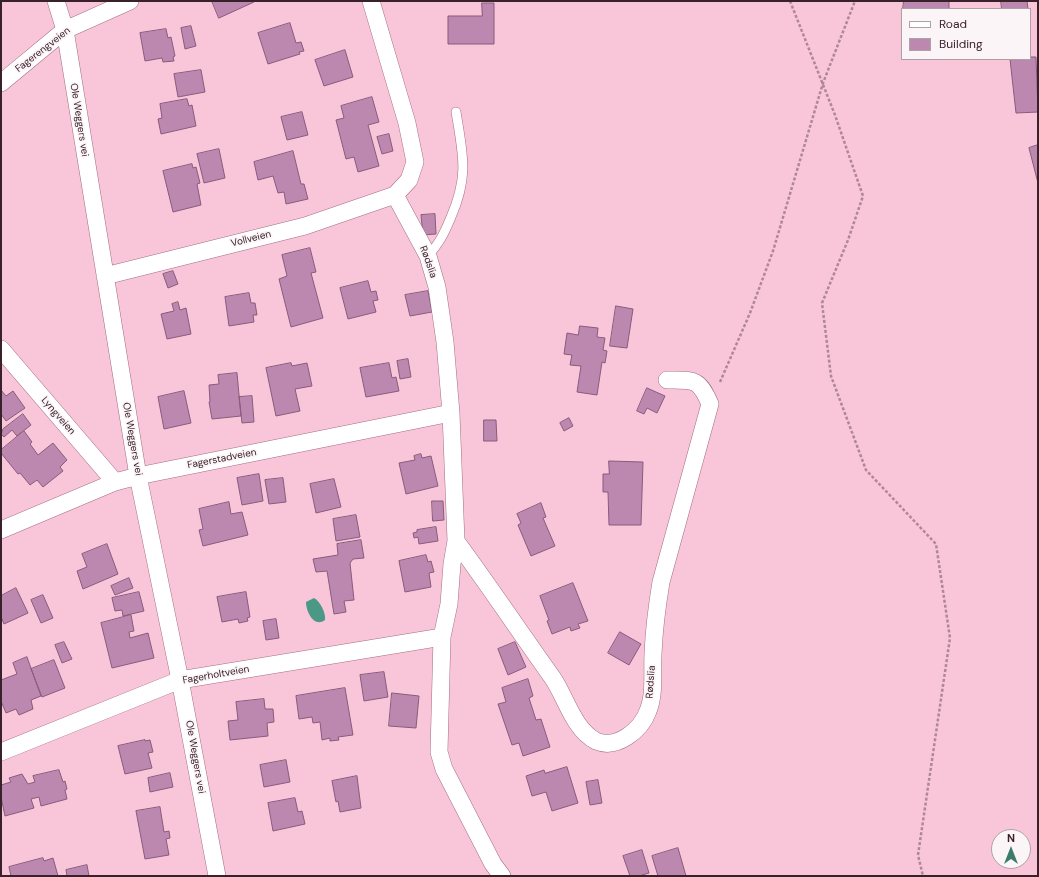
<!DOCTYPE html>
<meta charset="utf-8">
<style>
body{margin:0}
#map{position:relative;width:1039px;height:877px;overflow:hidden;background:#f8c6d8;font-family:"DM Sans",sans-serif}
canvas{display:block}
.frame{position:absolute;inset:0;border:2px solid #38212a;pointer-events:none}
.legend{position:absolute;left:901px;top:8px;width:130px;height:52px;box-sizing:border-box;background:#fcf5f7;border:1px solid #aea0a5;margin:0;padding:5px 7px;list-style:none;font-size:12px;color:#38212a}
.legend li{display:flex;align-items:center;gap:8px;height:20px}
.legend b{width:20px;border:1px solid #aea0a5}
.north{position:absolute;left:991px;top:829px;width:40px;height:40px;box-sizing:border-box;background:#fcf5f7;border:1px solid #aea0a5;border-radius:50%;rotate:0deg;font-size:11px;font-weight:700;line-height:16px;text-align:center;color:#38212a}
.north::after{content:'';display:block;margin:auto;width:14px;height:18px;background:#3b7c6c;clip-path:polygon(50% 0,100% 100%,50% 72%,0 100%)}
</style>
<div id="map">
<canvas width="1039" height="877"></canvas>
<div class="frame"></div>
<ul class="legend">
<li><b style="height:5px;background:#fff"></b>Road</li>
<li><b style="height:11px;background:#bc88b0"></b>Building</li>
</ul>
<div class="north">N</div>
</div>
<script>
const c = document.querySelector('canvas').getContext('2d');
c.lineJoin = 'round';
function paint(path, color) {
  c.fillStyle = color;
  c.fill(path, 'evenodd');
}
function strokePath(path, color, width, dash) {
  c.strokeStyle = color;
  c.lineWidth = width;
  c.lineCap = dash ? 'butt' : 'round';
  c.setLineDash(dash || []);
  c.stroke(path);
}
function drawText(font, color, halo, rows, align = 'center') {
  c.font = font + ' "DM Sans",sans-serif';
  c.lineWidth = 3.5;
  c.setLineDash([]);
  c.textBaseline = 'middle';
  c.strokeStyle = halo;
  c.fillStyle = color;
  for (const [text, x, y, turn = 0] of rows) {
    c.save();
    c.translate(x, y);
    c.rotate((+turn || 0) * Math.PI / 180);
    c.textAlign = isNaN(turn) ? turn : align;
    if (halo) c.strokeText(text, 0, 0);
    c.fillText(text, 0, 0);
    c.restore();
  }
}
const water = new Path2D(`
 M314,598C320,601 326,613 325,620C314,628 306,612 306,602Z`);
const building = new Path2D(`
 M212,1H254V2L219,18Z
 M904,1H949V9H903Z
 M1001,1H1027L1028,9H1002Z
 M482,3H494V44H448V16H482Z
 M290,23L296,43L301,42L304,51L299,52L300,54L268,64L258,33Z
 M191,26L196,46L185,49L181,28Z
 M166,29L168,38L171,37L175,56L173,57L174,61L163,62L162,58L145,61L140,33Z
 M345,50L353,77L324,86L315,60Z
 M1030,57H1036L1038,112L1016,113L1010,59H1030Z
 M201,70L205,92L178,97L174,74Z
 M372,97L379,122L368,125L379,166L358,172L354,157L346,159L336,120L344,118L341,106Z
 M187,99L189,106L192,105L196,126L161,134L158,119L162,118L160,104Z
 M302,112L308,135L287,140L281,117Z
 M389,134L393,151L382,154L377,137Z
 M1038,145V183L1029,148Z
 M219,149L225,178L204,183L197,154Z
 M293,151L301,184H304L308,199L286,204L284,192L278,193L273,176L258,180L254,162Z
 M192,164L193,168L196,167L200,183L197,184L201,205L173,212L163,171Z
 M435,214L436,234L423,235L421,215Z
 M310,248L316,272L311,273L323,318L291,327L279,279L287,276L282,255Z
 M173,271L178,284L168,288L163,274Z
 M368,281L371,292L376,291L378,300L373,301L376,312L348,319L340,288Z
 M428,291L432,312L410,316L405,295Z
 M249,293L251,303H255L257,315H253L254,322L229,326L225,297Z
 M178,302L180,310L186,308L191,334L167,339L161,314L174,311L172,304Z
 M616,306L633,309L627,348L610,346Z
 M580,326L598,328L597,337L605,338L603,350L607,351L605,363L602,362L597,395L577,392L581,366L570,365L572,355L564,354L567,333L578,335Z
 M408,359L411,377L400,379L397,361Z
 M291,363L292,366L307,363L312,386L295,389L300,411L276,416L266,368Z
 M389,363L392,378L396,377L399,391L366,397L360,368Z
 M237,373L241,416L212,419L209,402H210L209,385L219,384L218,375Z
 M647,388L665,396L657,413L647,408L644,414L637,411Z
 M1,390L6,396L13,391L25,408L6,421L1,414Z
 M184,391L191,423L164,429L158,397Z
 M252,396L254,422L242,423L239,397Z
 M23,414L31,425L17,436L12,430L4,437L1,434L3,429Z
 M569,418L573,426L564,431L560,423Z
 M484,420H496L497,441H484Z
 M24,431L32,442L30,444L38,455L53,443L67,460L60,467L63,471L43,487L37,480L30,485L20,473L18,474L1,453V450Z
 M421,454L422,458L431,456L438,486L406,494L399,463L415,460L414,456Z
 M609,461L643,462L641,525H609L608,492H603V474H609Z
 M259,474L263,501L242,505L237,478Z
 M283,478L286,502L269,504L265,480Z
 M334,479L341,507L316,513L310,484Z
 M432,501H443L444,520L433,521Z
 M229,502L231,514L242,512L248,535L203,546L199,530L203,529L199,509Z
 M541,503L546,517L543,518L555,546L531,556L518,525L521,523L517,514Z
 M356,515L360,537L336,541L333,519Z
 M436,527L438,541L419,544L418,537L414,538L413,533L417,532V530Z
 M361,540L364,558L353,559L350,563L354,600L344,601L346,612L334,614L327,571L316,572L313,559L338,555L337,544Z
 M107,544L118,574L83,589L77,571L87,567L82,554Z
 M426,555L428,562L431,561L434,572L429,573L431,587L405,592L399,561Z
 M129,578L133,588L115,595L111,586Z
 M573,583L588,621L578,624L580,628L571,631L570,627L552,634L547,621L549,620L540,596Z
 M16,588L28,613L4,624L1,617V596Z
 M139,592L144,611L123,616L122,610L115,611L112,598Z
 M246,592L250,617L247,618L248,621L239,623L238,619L222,622L217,597Z
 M43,595L53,618L41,623L31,600Z
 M131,615L134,631L129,632L130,638L148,633L154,658L112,668L101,623Z
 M276,619L279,638L266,640L263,621Z
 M620,632L641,644L629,665L608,653Z
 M64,642L72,659L62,663L55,645Z
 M515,642L526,667L508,675L498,649Z
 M27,657L41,696L31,700L33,709L19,715L16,709L6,713L1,701V680L17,674L13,663Z
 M54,660L65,688L42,697L31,669Z
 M384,672L388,697L364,701L360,675Z
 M528,679L533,696L529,698L536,720L541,719L550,747L523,756L519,743L512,745L498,704L506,702L502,688Z
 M345,688L353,735L338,737L339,740L330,741V738L322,740L320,722L313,723L312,717L299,719L296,696Z
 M392,693L419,696L416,728L389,726Z
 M264,699L265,709H273L274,722L267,723L268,736L230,740L228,721L238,720L236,702Z
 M145,740V741L150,740L153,752L148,753L152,768L125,774L118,746Z
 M286,760L290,782L264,787L260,765Z
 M567,767L578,803L552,811L546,792L532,796L526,776L544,770L545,773Z
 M59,770L63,782L65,781L67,789L65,790L67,799L41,806L39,797L31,799L34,808L5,816L1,797V785L11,782L9,778L22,774L28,784L35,782L33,776Z
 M170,773L173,787L150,792L148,778Z
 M357,776L361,808L340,812L338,801L336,802L332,781Z
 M598,780L602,803L590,805L586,782Z
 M295,798L298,812L302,811L305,824L273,831L268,803Z
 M160,807L164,832L169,831L170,838L166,839L169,855L145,859L136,811Z
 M678,848L686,876H658L652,856Z
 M642,850L649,873L639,876H630L623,856Z
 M43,858L44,861L53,858L58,876H11L9,867Z
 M87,865L89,876H67L66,870Z`);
const path = new Path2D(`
 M790,1L835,115L863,196L848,240L822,303L831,376L866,470L936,544L950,638L918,855L923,876
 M720,382L750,313L773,251L823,83L855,1`);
const lane = new Path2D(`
 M428,256C440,242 444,234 451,217C469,176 463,155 456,112`);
const street = new Path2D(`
 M56,1L65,30L138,476L180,680L217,876
 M1,83L65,30L130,1
 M395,195L428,256L437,287L445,342L451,413L456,541L452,564L449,604L442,637L439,752L444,769L493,864L502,876
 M105,276L305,226L395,195L409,180L415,162L407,123L371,1
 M1,349L115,482
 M1,530L115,482L138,476L451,413
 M456,541C489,586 520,632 552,677C566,697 573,729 596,741C617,750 641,730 648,711C655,694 652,673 653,654C654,630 657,606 661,582L710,404C699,378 694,380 667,380
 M1,752L180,680L442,637`);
const streetNames = [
 ["Fagerengveien",43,50,-38],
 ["Ole Weggers vei",79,120,81],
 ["Vollveien",251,239,-14],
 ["Rødslia",428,262,70],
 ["Lyngveien",58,416,49],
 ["Ole Weggers vei",132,439,80],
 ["Fagerstadveien",222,459,-11],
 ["Fagerholtveien",216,675,-10],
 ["Rødslia",651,682,-86],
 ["Ole Weggers vei",195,757,80]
];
paint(water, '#4a9885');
paint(building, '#bc88b0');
strokePath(building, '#875b7d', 1);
strokePath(lane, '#a56d83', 10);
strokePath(street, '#a56d83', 18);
strokePath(path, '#af8796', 2.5, [3, 2]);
strokePath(lane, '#fff', 9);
strokePath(street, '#fff', 17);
drawText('10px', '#38212a', '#fcf5f7', streetNames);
</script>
